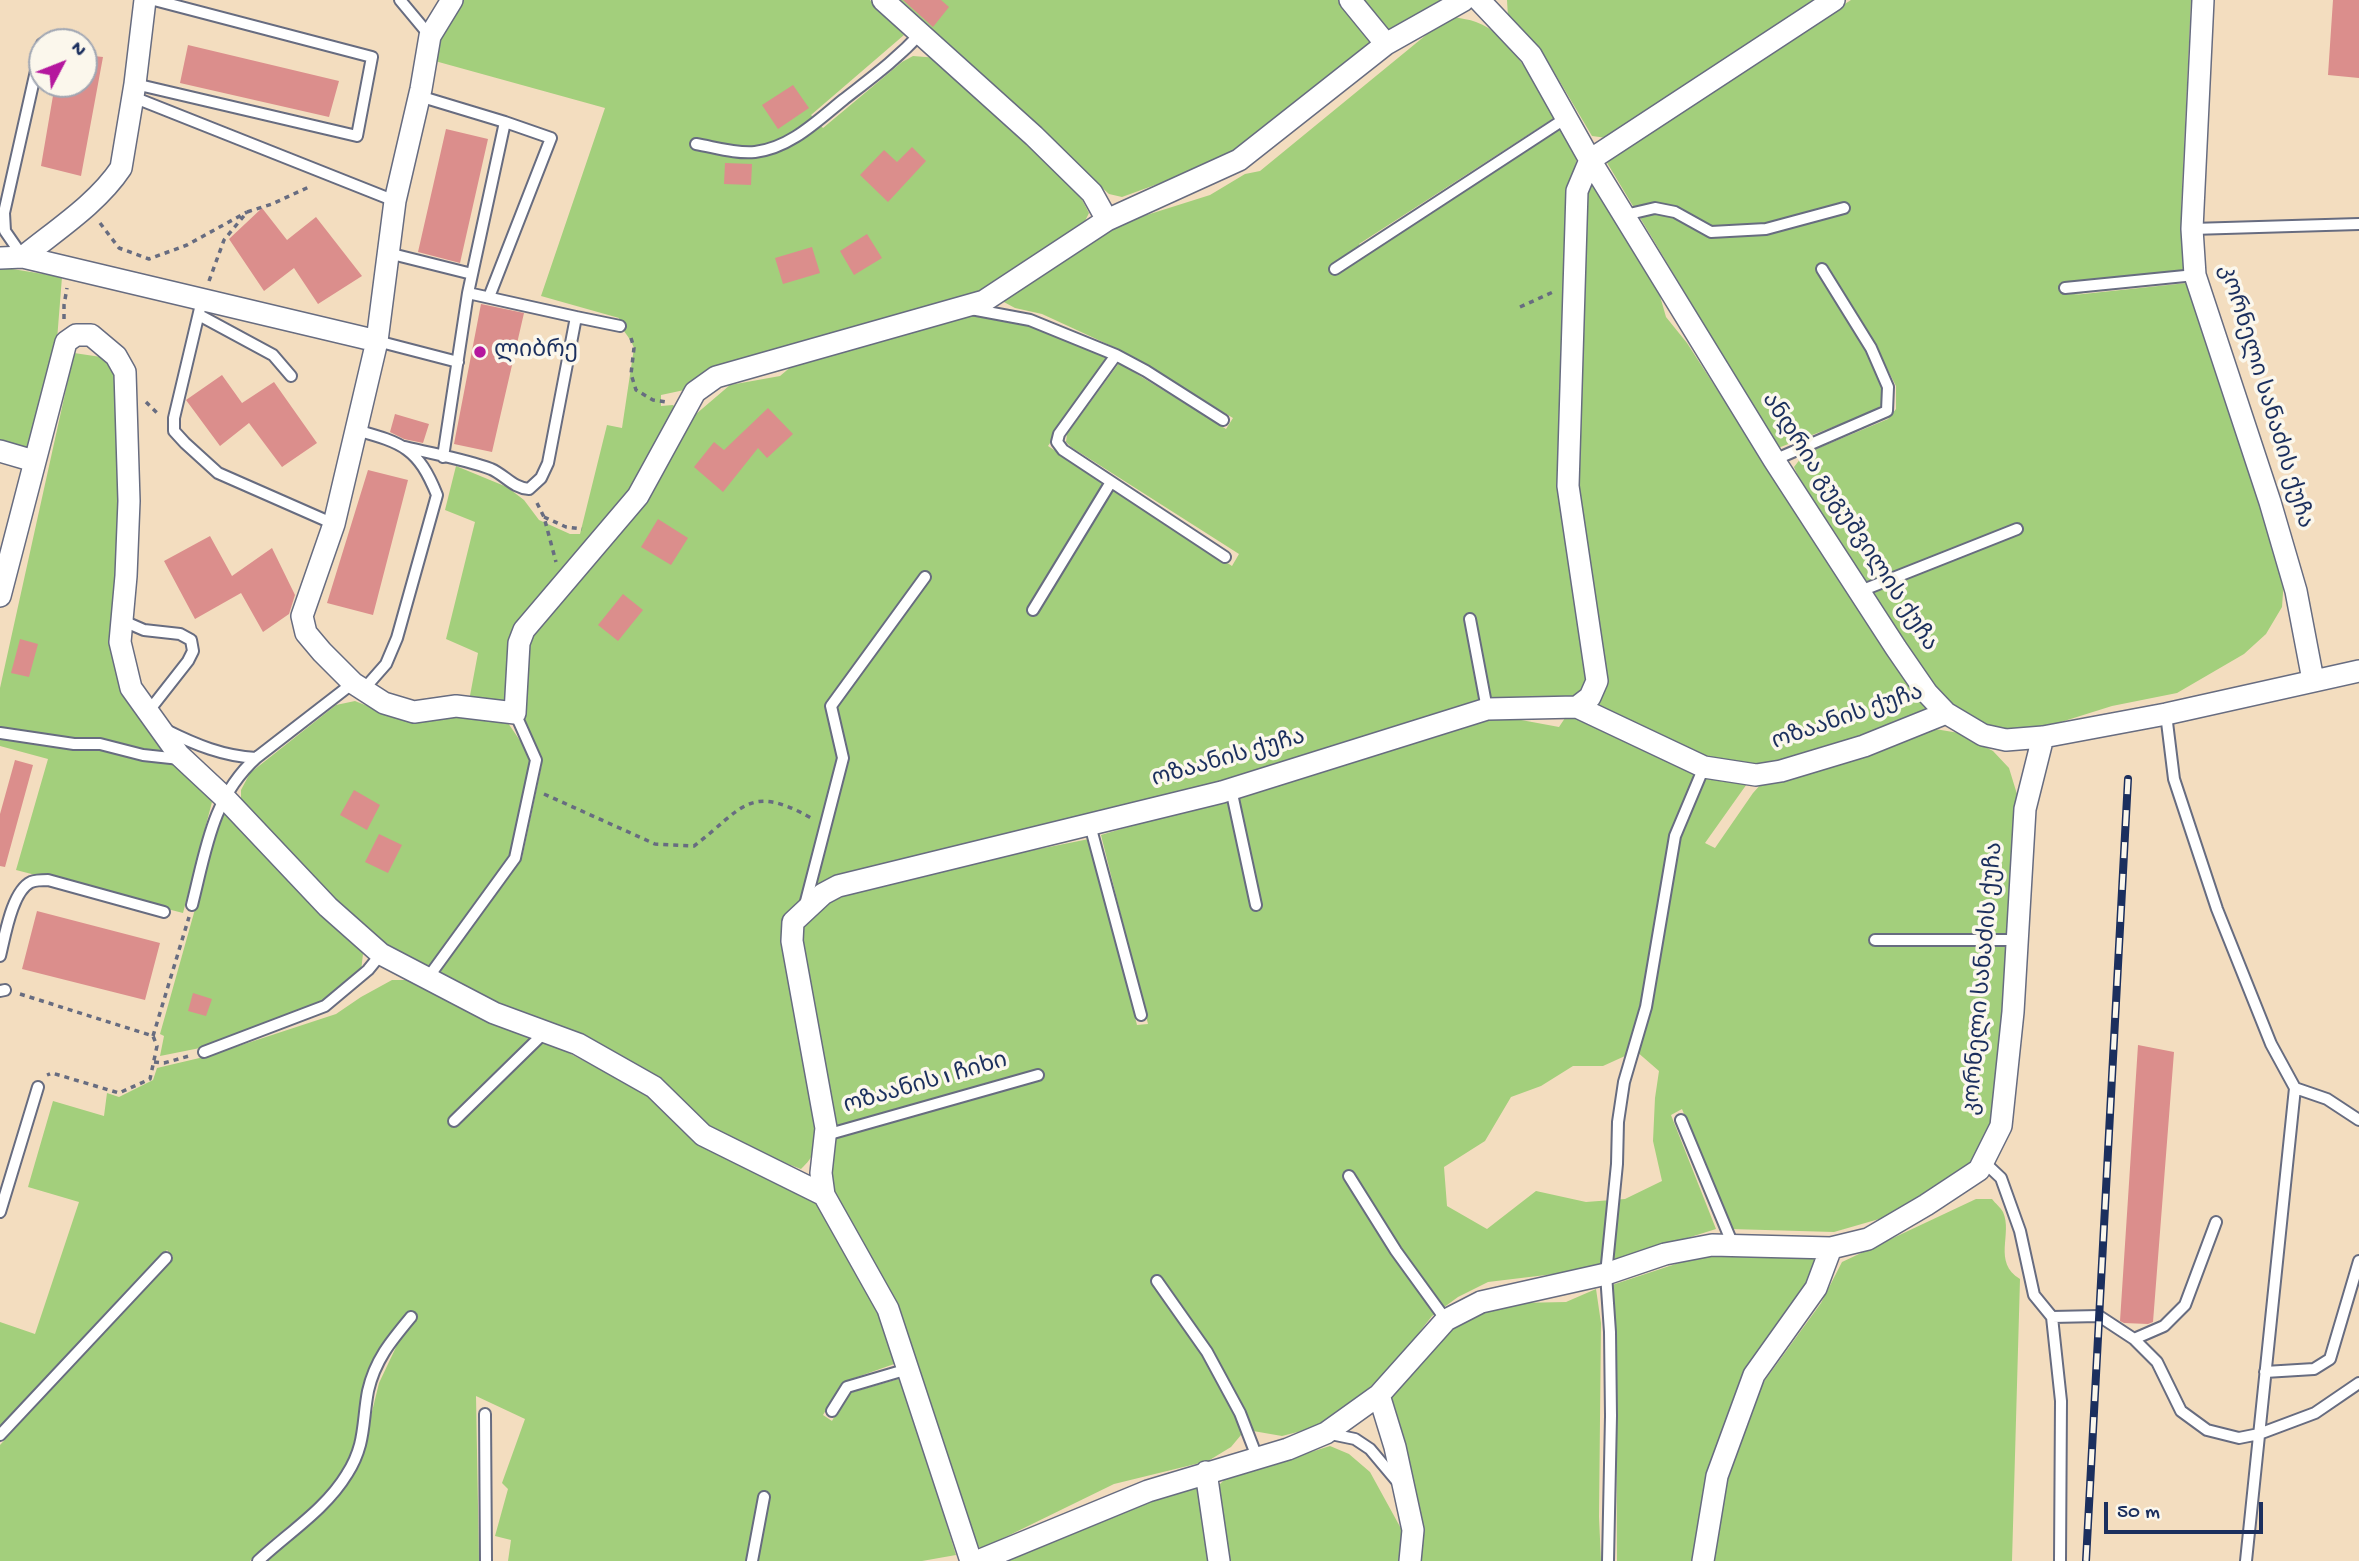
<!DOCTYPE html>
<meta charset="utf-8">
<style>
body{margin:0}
#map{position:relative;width:2359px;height:1561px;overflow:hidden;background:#f3ddbf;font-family:"Gochi Hand",sans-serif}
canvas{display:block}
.north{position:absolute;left:28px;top:28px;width:70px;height:70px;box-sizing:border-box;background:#fbf7ec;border:2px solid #a1a7b3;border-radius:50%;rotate:48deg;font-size:19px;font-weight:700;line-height:28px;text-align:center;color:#1b2f5e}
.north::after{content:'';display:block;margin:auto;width:24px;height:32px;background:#b5179e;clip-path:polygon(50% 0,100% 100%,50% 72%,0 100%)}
.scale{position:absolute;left:2104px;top:1502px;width:159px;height:32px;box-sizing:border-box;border:4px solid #1b2f5e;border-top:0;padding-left:9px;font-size:21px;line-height:24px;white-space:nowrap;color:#1b2f5e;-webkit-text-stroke:5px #fbf7ec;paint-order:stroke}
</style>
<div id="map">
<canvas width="2359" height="1561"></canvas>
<div class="north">N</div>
<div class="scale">50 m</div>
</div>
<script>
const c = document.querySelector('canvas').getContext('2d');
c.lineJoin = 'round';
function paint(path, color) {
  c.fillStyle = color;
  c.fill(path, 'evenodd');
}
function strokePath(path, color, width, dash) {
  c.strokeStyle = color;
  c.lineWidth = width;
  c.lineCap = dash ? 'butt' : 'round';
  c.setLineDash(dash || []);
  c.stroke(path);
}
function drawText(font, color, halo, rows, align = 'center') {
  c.font = font + ' "Gochi Hand","Noto Sans Georgian",sans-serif';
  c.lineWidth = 7;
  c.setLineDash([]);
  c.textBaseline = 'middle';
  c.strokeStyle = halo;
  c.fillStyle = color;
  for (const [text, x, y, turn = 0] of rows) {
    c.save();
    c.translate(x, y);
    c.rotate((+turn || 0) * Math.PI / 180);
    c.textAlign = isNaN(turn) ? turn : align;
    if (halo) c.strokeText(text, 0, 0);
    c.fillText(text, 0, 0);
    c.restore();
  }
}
const green = new Path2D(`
 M462,0H870L904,35L811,115L823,128L902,62L913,56L938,58L1078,192L1089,213L1082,227L986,290L689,389L661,395V406L673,405L678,410L631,494L533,609L511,702L469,701L478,653L446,639L475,522L445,510L456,466L507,487L524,500L539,520L570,534H580L607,425L622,428L634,348C630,335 620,331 619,318L541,296L605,108L435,61L443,32Z
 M895,0H1341L1374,40L1237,155L1122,197L1109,194Z
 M1357,0H1453L1393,33H1384Z
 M1507,0H1829L1607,138L1592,136L1547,60L1508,17Z
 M1851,0H2191L2181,212L2187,272L2074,295L2187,283L2284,579L2282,607L2266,634L2244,654L2177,693L2112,706L2029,732L2006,733L1976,725L1954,709L1928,679L1872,593L1985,546L1867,583L1829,523L1810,503L1794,467L1804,454L1888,419L1896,409V386L1876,347L1823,263L1815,269L1865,349L1884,388L1881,405L1875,411L1778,448L1606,161L1617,150Z
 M1455,17C1462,19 1469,19 1476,22C1511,34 1537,87 1554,118L1359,244L1368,254L1562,127L1578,155L1572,178L1566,367L1590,686L1576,697L1548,696L1473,708L1192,792L831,878L794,906L784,922L820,1130C817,1147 814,1157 801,1169L732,1143L491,1007L440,974L442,968L522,858L542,764L521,709L525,638L641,503L696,414L730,385L780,376L799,360L966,313L1035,327L1107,358L1048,446L1232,566L1239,554L1071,447L1066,442L1067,434L1119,363L1226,429L1233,418L1118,349L1042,314L1015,308L1002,301L1115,225L1210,195L1245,174L1260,171L1437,26Z
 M1593,178L1654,275L1666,317L1687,343L1829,563L1927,708L1916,718L1807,756L1731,770L1588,706L1593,701L1574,502L1586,183Z
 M0,267L62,277L57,340L31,452L0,442Z
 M74,353L101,357L115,373L124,502L117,653L212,802L183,913L16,870L48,759L0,746V688Z
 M355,701L405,721L445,714L492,716L508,723L521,742L530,762L511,853L426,970L390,950L326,897L241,802V790L250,773L336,705Z
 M1569,712L1592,719L1723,782L1749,781L1705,843L1715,848L1753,793L1762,783L1929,728L1959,733L1993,751L2009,768L2020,804L1996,1124L1982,1152L1938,1191L1893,1215L1834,1232L1731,1229L1682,1109L1671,1115L1716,1229L1646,1251L1612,1267L1488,1282L1458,1297L1432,1316L1396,1362L1346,1410L1313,1428L1282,1436L1253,1431L1241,1435L1231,1447L1208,1461L1114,1484L981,1549L973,1540L830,1182L799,937L802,923L833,898L929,871L1089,839L1137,1025L1148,1024L1101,835L1466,726L1505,717L1559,727ZM1636,1051L1659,1071L1655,1098L1653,1141L1662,1181L1625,1199L1586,1202L1536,1191L1487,1229L1447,1206L1444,1167L1485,1141L1511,1097L1541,1086L1573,1066H1603Z
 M228,810L351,932L363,954L361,971L323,1002L205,1047L160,1056L164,1036L160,1034L220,820Z
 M392,980H413L484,1018L565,1051L645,1093L701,1142L822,1202L880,1305L897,1363L843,1382L823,1415L832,1421L846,1394L902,1378L956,1555L922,1561H508L511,1540L495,1536L508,1489L502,1483L525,1419L476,1396L479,1561H265L337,1499L360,1461L379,1383L397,1345L387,1338C381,1347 374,1357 371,1366C360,1400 362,1434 346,1466C325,1507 279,1527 250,1561H0V1445L173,1257L167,1250L0,1428V1322L35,1334L79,1202L28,1187L53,1101L104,1116L107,1093L119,1097L153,1080L157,1068L208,1056L336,1014L361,997Z
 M1976,1199H1992C1995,1203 2001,1208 2003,1212C2013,1234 1992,1262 2020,1279L2012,1561H1713L1725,1486L1736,1450L1763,1383L1821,1303L1842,1262Z
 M1703,1255H1814L1818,1265L1816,1276L1751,1368L1695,1561H1617L1616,1327L1612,1285Z
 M1596,1289L1601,1323L1599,1517L1601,1561H1417L1387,1393L1447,1332L1476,1315L1517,1303L1566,1302Z
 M1330,1446L1349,1454L1370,1472L1404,1534L1402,1561H1227L1219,1485L1225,1479Z
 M1197,1488L1210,1561H1001L1142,1502Z`);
const building = new Path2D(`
 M903,0H941L949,7L933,27Z
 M2333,0H2359V78L2328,75Z
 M188,45L339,81L329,117L180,83Z
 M84,55L103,57L81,176L41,166L55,84H84Z
 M793,85L809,108L778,129L762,105Z
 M446,129L488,139L460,263L418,252Z
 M912,147L926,161L888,202L860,175L884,150L897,162Z
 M725,163L752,164L751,185L724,184Z
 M262,208L287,240L316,217L362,276L318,304L294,268L264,291L229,239Z
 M867,234L882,258L854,275L840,251Z
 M812,247L820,273L783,284L775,258Z
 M481,304L524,313L492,452L454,444Z
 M222,375L242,403L274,382L317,443L282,467L249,423L220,446L186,400Z
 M768,408L793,434L767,458L758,448L723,492L694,467L714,442L724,450Z
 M395,414L429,424L423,443L404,439L390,432Z
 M368,470L408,480L373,615L327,603Z
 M658,519L688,538L671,565L641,547Z
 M210,536L232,576L272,548L295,595L289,614L263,632L241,593L195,619L164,561Z
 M623,594L643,610L618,641L598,625Z
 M20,639L38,644L29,677L11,673Z
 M15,760L33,765L5,867L0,866V814Z
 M354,790L380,805L367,830L340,815Z
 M379,834L402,845L388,873L365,862Z
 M37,911L160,943L145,1000L22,969Z
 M193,993L212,999L206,1016L188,1011Z
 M2138,1045L2174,1052L2153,1322L2148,1324L2124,1323L2120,1321Z`);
const path = new Path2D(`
 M100,223L119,248L149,259L187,245L247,212
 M209,281L224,240L247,212L272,204L311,186
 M1520,307L1553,292
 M64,319V305L67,288
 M631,338L634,348L631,374L636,390L653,400L666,402
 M146,402L158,414
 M537,503L544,517L556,562
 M544,517L566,527L582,529
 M544,794L655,844L694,846C742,810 748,782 811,818
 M20,994L153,1036L157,1046L150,1079L119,1093L52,1073L47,1075
 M153,1036L189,917
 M154,1062L164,1063L189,1056`);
const service = new Path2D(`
 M400,0L430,36
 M135,84L357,136L372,57L154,0
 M133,97L395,201
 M696,144C714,147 736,154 755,152C790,148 817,121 843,100C871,78 896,60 921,33
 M1625,215L1655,208L1675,212L1711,232L1766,229L1844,208
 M2192,229L2359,224
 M388,253L472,274
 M23,257L5,231L4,213L42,44
 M1335,269L1566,118
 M2065,288L2195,275
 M489,297L551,138L505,122
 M202,300L174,418V431L185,443L218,473L334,524
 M971,309L1030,320L1116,355L1059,434L1057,442L1063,450L1225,557
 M199,315L273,355L291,376
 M576,317L620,326
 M377,341L458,362
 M1116,355L1146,371L1223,420
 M356,430C403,443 418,448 437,495L397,638L386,664L364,689
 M405,447C433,454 464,459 491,469C505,475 513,488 529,489L541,478L548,463L576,317L468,293L505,122L419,96
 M443,457L468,293
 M1774,460L1887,411L1888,387L1871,348L1822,269
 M1858,592L2017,529
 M1033,610L1111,482
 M1470,619L1487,709
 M121,620L144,630L180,634L191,640L193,651L188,661L148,712
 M2166,714L2174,779L2217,909L2271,1044L2295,1088L2246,1561
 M166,730C196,745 223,756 256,758
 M0,733L74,744H100L143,755L180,759
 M1231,789L1256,905
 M1090,825L1141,1015
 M192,905C206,850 212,798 256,758L353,683
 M805,905L843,758L831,706L925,577
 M1875,940H2017
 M0,956C5,936 12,891 31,882C36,880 43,880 48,880L164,912
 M427,979L515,858L536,760L515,713
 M0,991L5,990
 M204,1052L325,1006L368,970L381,954
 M2295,1088L2327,1099L2359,1120
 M1681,1120L1733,1245
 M454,1121L545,1032
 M826,1135L1038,1075
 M1983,1161L2001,1178L2020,1231L2034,1295L2052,1317
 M1349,1176L1396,1251L1446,1320
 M0,1212L38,1087
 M1157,1281L1207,1352L1240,1413L1257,1457
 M2134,1339L2164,1326L2185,1305L2216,1222
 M2265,1372L2314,1369L2330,1359L2359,1261
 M832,1411L847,1387L908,1369
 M485,1414L486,1561
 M1326,1433L1355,1439L1370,1449L1396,1480
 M0,1435L166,1258
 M258,1561C288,1533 326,1509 347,1474C366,1444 362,1423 368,1391C375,1360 391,1341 411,1317
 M752,1561L764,1497
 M1608,1561L1611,1416L1610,1332L1606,1274L1617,1164L1618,1122L1624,1082L1646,1007L1675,836L1704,767
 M2060,1561L2061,1401L2052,1317L2099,1316L2134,1339L2157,1362L2181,1411L2207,1430L2239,1438L2259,1434L2315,1413L2359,1383`);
const minor = new Path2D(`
 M452,0L430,36L421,89L395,201L377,341L334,524L302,616L306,633L322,652L353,683L384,703L414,712L456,706L515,713L519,643L524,630L638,496L695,392L716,377L984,301L1107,220L1239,160L1386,44L1464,0
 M883,0L1034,136L1092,193L1107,220
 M1350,0L1386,44
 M1479,0L1531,55L1590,160L1774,460L1896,648L1927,693L1946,713L1983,735L2006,740L2043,737L2166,714L2359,671
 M2203,0L2192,229L2195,275L2270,502L2296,591L2313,680
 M23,257C56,230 97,204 121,168L135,84L145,0
 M0,258L23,257L377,341
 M0,451L34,461
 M0,596L66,342L76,335H91L116,356L125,372L129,501L126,576L120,642L131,688L179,755L224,797L328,907L381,954L494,1013L578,1044L654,1087L703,1135L824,1195L888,1309L971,1561
 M1577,707L1590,697L1597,681L1568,486L1577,191L1590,160L1834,0
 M824,1195L821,1173L826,1128L792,941L793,922L823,894L838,886L1222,792L1487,709L1577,707L1704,767L1756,775L1781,771L1864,746L1946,713
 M1379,1395L1395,1447L1413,1530L1410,1561
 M1206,1472L1219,1561
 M978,1561L1148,1491L1288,1449L1326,1433L1379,1395L1446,1320L1481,1302L1606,1274L1665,1254L1712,1245L1831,1248L1868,1239L1926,1205L1979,1170L2001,1126L2013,1012L2025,809L2043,737
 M1703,1561L1717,1476L1754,1375L1816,1288L1831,1248`);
const rail = new Path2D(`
 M2086,1561L2128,779`);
const markers = [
 [480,352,7,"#b5179e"]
];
const poiNames = [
 ["ლიბრე",494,352]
];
const streetNames = [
 ["კორნელი სანაძის ქუჩა",2264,397,73],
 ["ანდრია გუგუშვილის ქუჩა",1848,523,57],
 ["ოზაანის ქუჩა",1848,719,-19],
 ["ოზაანის ქუჩა",1229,760,-16],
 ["კორნელი სანაძის ქუჩა",1985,979,-85],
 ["ოზაანის I ჩიხი",926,1085,-16]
];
paint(green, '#a3cf7c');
paint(building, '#db8e8c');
strokePath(service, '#676c80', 14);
strokePath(minor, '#676c80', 24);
strokePath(path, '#676c80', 3.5, [5, 5]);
strokePath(service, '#fff', 10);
strokePath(minor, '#fff', 21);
strokePath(rail, '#1b2f5e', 8);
strokePath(rail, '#fbf7ec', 5, [16]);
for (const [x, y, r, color] of markers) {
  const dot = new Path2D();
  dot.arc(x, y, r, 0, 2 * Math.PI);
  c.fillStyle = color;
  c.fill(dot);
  strokePath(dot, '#fbf7ec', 2.5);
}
drawText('23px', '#1b2f5e', '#fbf7ec', poiNames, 'left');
drawText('23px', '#1b2f5e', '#fbf7ec', streetNames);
</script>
